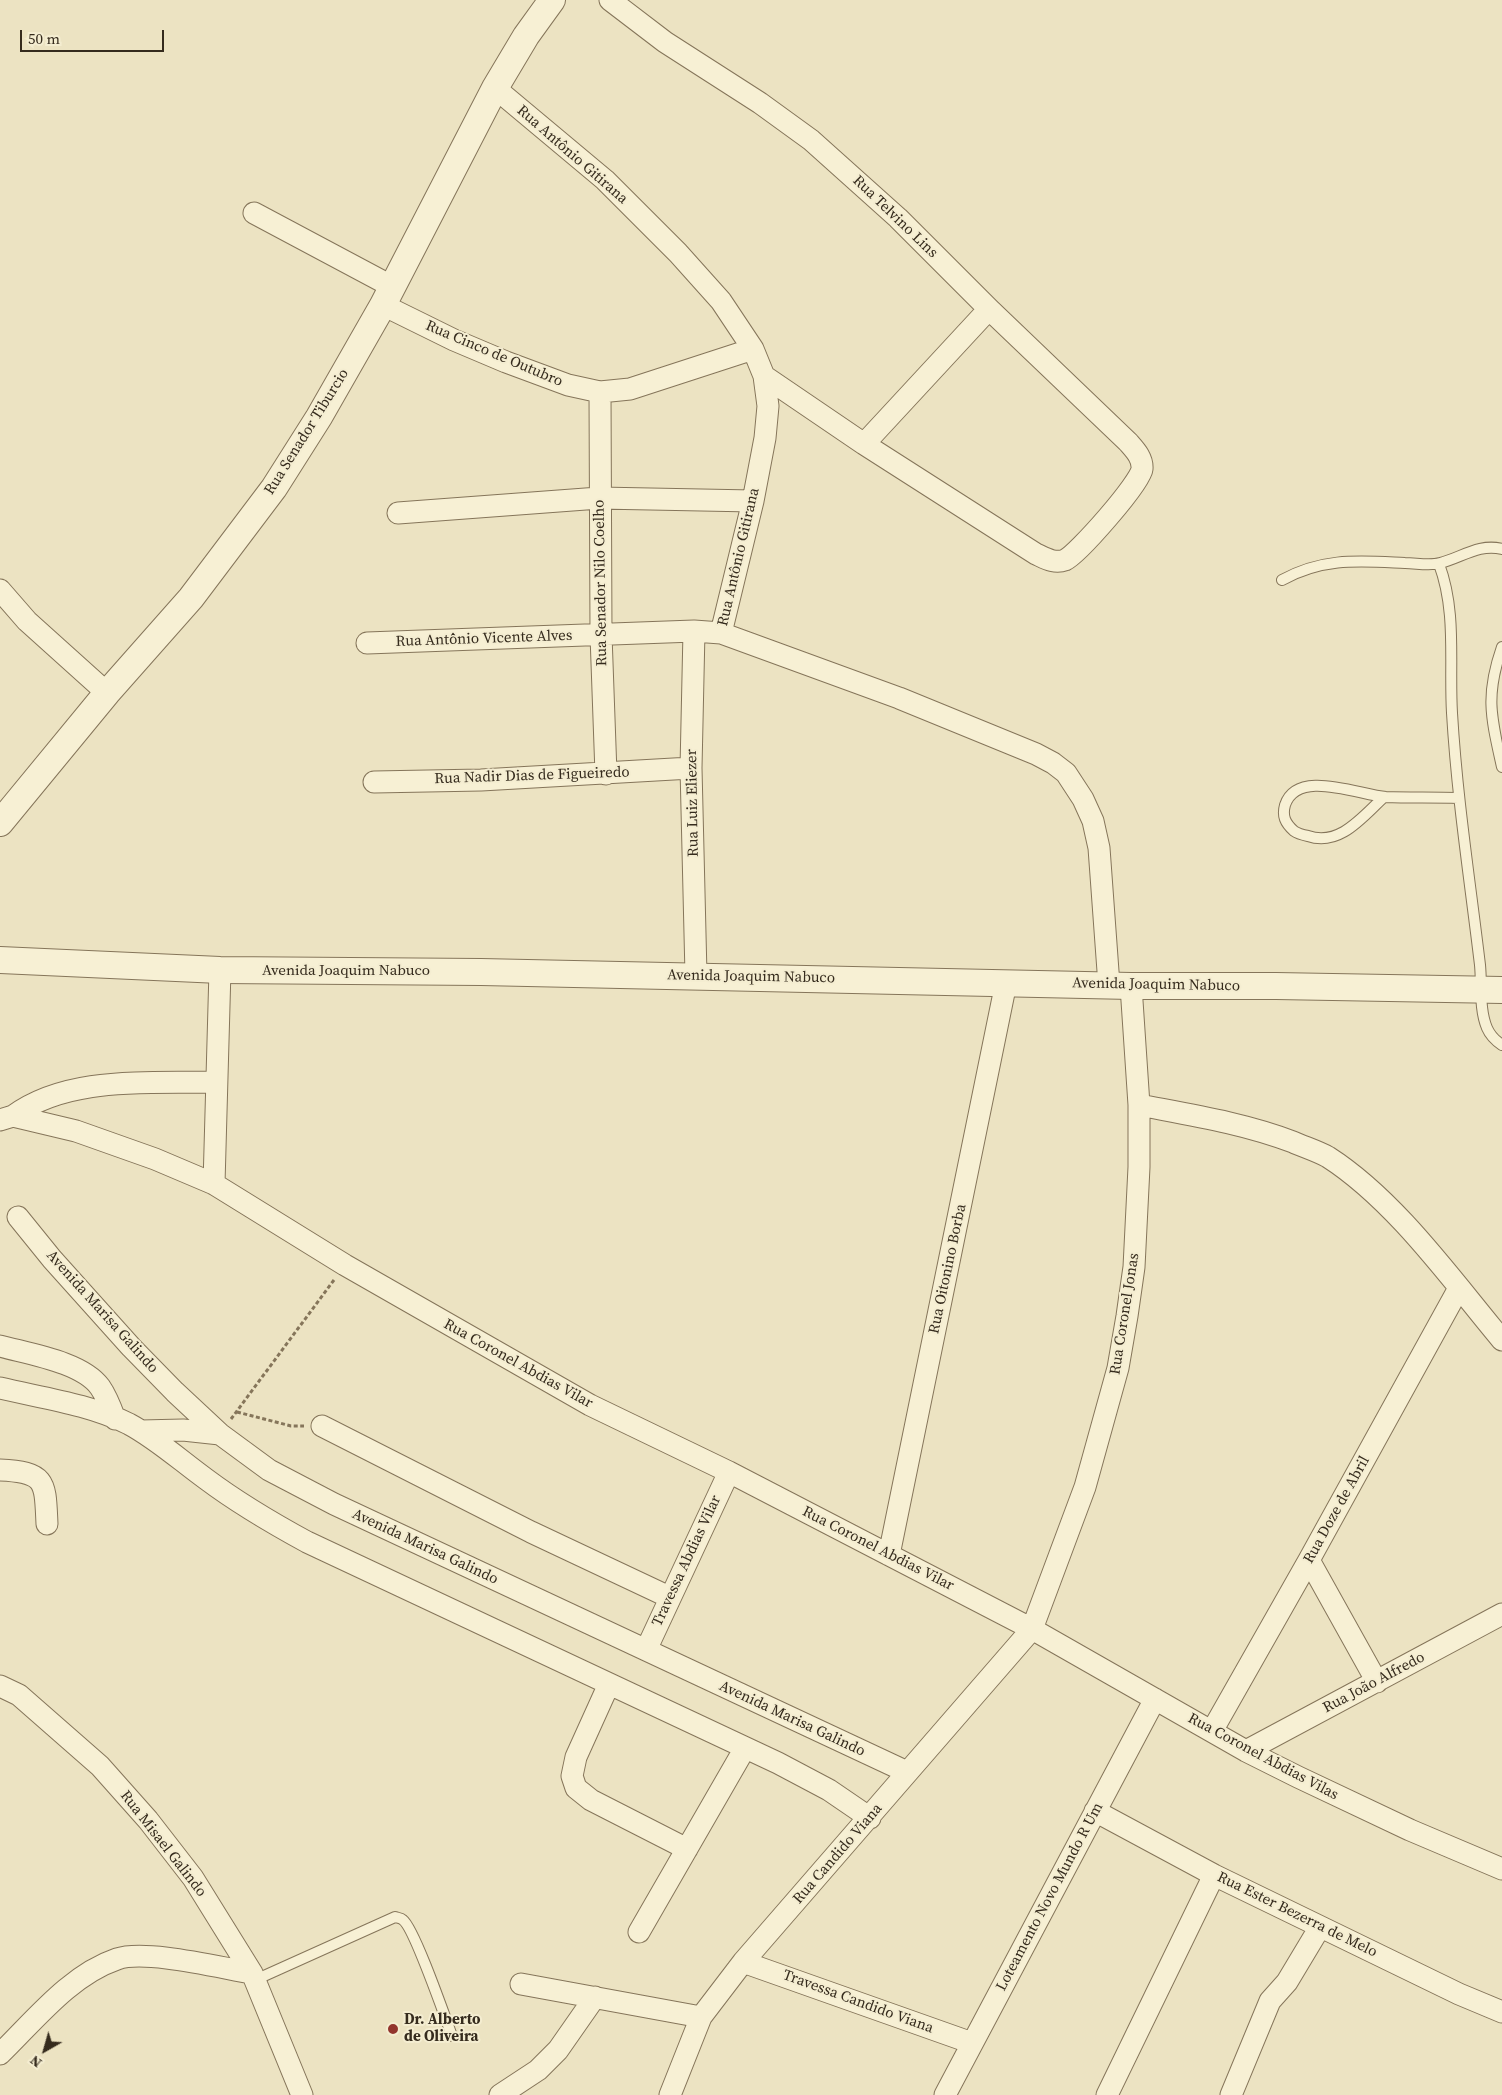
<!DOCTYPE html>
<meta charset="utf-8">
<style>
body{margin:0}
#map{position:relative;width:1502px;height:2095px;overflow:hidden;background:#ece3c2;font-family:"Source Serif 4",serif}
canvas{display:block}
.north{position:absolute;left:20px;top:2025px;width:50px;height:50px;-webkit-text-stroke:4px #f4edd1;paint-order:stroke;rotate:218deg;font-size:14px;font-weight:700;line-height:20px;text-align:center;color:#352b1d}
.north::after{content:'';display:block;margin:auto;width:18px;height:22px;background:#352b1d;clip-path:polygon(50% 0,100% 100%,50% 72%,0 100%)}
.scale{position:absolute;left:20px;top:30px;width:144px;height:22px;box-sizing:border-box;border:2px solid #352b1d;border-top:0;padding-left:6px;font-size:15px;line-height:18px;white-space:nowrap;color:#352b1d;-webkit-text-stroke:4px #f4edd1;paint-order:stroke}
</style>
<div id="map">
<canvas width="1502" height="2095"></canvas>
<div class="north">N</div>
<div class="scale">50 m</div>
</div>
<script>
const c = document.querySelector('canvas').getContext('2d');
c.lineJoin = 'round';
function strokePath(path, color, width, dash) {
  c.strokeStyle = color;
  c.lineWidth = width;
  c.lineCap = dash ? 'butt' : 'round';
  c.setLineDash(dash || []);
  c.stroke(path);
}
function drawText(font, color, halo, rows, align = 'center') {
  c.font = font + ' "Source Serif 4",serif';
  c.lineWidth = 4;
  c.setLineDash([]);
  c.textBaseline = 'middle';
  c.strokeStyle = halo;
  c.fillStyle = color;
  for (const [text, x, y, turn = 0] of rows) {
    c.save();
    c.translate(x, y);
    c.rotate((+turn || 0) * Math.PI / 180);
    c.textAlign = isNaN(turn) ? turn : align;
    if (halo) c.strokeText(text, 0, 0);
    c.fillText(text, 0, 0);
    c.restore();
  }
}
const path = new Path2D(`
 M237,1412L291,1426H304
 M231,1419L334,1280`);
const service = new Path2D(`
 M1439,564C1457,612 1449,663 1452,713C1457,798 1470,881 1480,965C1482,985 1479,1009 1487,1028C1490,1035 1496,1041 1502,1045
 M1282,580C1324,557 1360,561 1405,563C1416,563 1430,566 1440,563C1461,558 1479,543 1502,549
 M1502,647C1485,696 1491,717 1502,767
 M1384,797C1363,816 1340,847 1308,836C1303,835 1298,834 1294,831C1285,823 1282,816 1285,805C1297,768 1359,795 1386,797C1410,798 1434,797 1458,798
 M255,1980L395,1917C398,1918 401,1918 403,1920C414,1928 445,2017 452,2036`);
const minor = new Path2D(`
 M610,0L665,42L760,103L811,140L898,218L989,309L1128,442C1135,450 1143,458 1142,469C1141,482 1078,554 1065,560C1054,564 1045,558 1036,554L864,444L764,376
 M495,88L605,180L678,253L721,301L753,349L764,376L768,406L765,438L753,501L721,633
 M254,213L391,286
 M383,305L454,340L506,362L568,385L600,392L630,389L753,349
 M600,392L601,635L606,774
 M864,444L989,309
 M398,513L599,498L753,501
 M0,590L27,621L107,693
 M694,631L691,768L696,975
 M367,643L694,631L721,633L899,698L1036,754L1053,763L1066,773L1083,799L1093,821L1099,848L1109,985
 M374,782L481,780L691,768
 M1139,1105C1191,1115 1243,1123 1293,1142C1304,1147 1317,1151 1328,1157C1395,1200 1451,1279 1502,1340
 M13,1116C69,1075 149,1084 216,1082
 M0,1120L13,1116L76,1131L155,1159L214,1184L345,1265L590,1405L729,1472L1032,1629L1246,1751L1298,1777L1410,1830L1502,1869
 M214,1184L220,970
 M18,1217L52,1259L131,1347L175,1392L220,1434L269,1470L334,1504L907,1772
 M0,1346C29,1354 82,1362 100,1387C107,1397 111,1408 115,1419
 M0,1388C42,1398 89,1404 129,1424C157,1439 181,1461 206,1479C238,1503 272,1523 307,1542L778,1763L829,1790L870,1818
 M322,1426L531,1532L669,1597
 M141,1431L183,1430L220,1434
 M0,1470C47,1472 45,1482 47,1524
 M889,1555L1006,983
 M1309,1560L1377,1682
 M646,1650L729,1472
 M609,1684L576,1757L572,1776L576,1788L591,1800L687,1849
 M0,1686L19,1695L100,1766L148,1820L193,1878L252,1973L302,2095
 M1212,1731L1309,1560L1459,1288
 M1246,1751L1502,1614
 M1095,1811L1214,1875L1459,1994L1502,2012
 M639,1932L745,1748
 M743,1962L972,2043
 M521,1984L701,2017
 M0,2054C35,2020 70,1975 117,1959C145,1949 221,1968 252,1973
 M500,2095L538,2070L558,2050L595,1997
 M670,2095L701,2017L743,1962L1032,1629L1085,1487L1118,1368L1127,1316L1134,1267L1139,1167V1105L1131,986
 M945,2095L1155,1699
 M1107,2095L1214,1875
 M1231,2095L1270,2001L1287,1982L1320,1927`);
const tertiary = new Path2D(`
 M0,823L107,693L191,598L274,488L319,417L383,305L495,88L526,36L552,0
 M0,960L220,970L481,972L1131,986H1276L1502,990`);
const markers = [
 [393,2029,6,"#92352c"]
];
const streetNames = [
 ["Rua Antônio Gitirana",572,155,41],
 ["Rua Telvino Lins",895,217,44],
 ["Rua Cinco de Outubro",494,354,23],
 ["Rua Senador Tiburcio",307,432,-58],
 ["Rua Antônio Gitirana",739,557,-77],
 ["Rua Senador Nilo Coelho",601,583,-91],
 ["Rua Antônio Vicente Alves",484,639,-2],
 ["Rua Nadir Dias de Figueiredo",532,776,-2],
 ["Rua Luiz Eliezer",693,803,-91],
 ["Avenida Joaquim Nabuco",346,971],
 ["Avenida Joaquim Nabuco",751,977,1],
 ["Avenida Joaquim Nabuco",1156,985,1],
 ["Rua Oitonino Borba",948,1269,-78],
 ["Avenida Marisa Galindo",102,1312,48],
 ["Rua Coronel Jonas",1125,1314,-81],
 ["Rua Coronel Abdias Vilar",518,1364,29],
 ["Rua Doze de Abril",1337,1510,-61],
 ["Avenida Marisa Galindo",425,1547,25],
 ["Rua Coronel Abdias Vilar",878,1549,27],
 ["Travessa Abdias Vilar",687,1561,-65],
 ["Rua João Alfredo",1374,1683,-28],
 ["Avenida Marisa Galindo",792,1719,25],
 ["Rua Coronel Abdias Vilas",1263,1757,28],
 ["Rua Misael Galindo",163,1844,52],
 ["Rua Candido Viana",838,1854,-49],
 ["Loteamento Novo Mundo R Um",1050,1897,-62],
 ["Rua Ester Bezerra de Melo",1297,1915,26],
 ["Travessa Candido Viana",858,2002,20]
];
const poiNames = [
 ["Dr. Alberto",404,2020],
 ["de Oliveira",404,2037]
];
strokePath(service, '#85755a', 12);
strokePath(minor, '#85755a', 23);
strokePath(tertiary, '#85755a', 28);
strokePath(path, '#85755a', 3, [4, 2.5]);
strokePath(service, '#f7f0d4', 10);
strokePath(minor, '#f7f0d4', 21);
strokePath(tertiary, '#f7f0d4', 26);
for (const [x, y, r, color] of markers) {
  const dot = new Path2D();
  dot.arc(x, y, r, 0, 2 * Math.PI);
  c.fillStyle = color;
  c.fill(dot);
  strokePath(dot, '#f4edd1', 2);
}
drawText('15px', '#352b1d', '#f4edd1', streetNames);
drawText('bold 15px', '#352b1d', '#f4edd1', poiNames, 'left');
</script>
